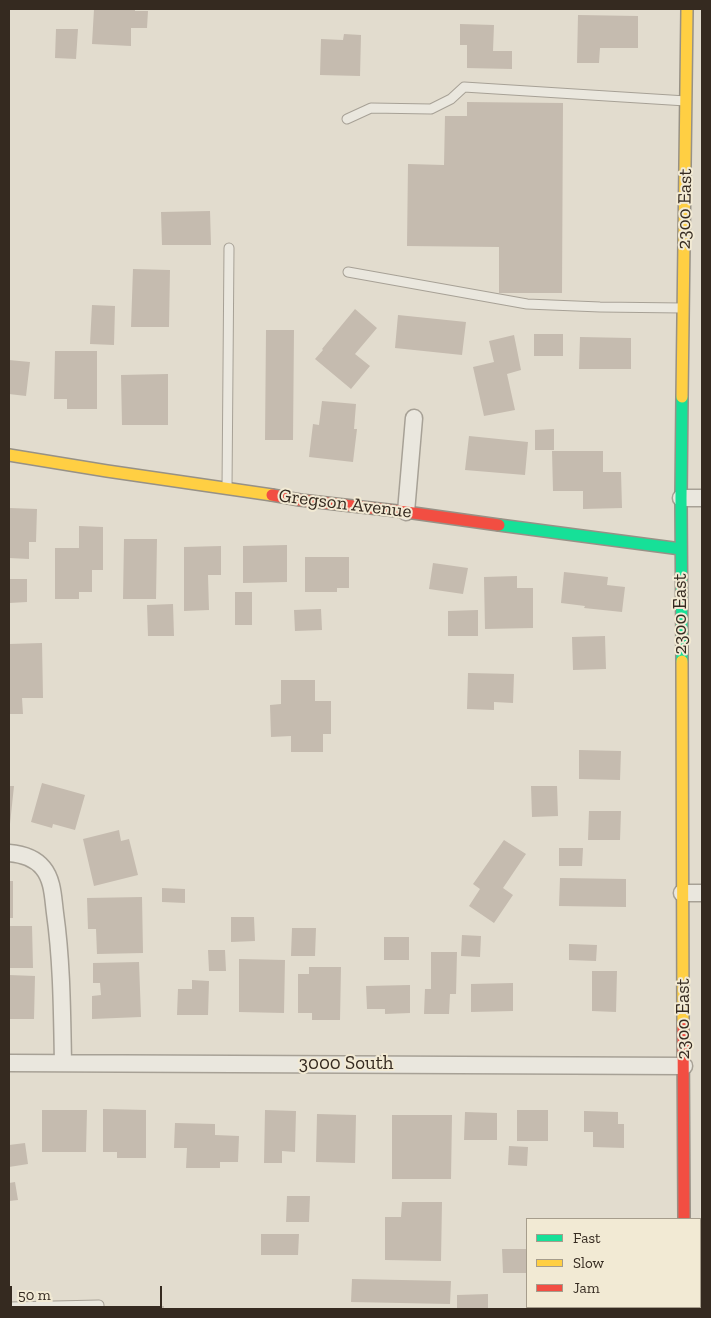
<!DOCTYPE html>
<style>
body{margin:0}
#map{position:relative;width:711px;height:1318px;overflow:hidden;background:#e2dcce;font-family:"Zilla Slab",serif}
canvas{display:block}
.frame{position:absolute;inset:0;border:10px solid #352a20;pointer-events:none}
.legend{position:absolute;left:526px;top:1218px;width:175px;height:90px;box-sizing:border-box;background:#f2ead4;border:1px solid #a69d8c;margin:0;padding:6px 9px;list-style:none;font-size:15px;color:#352a20}
.legend li{display:flex;align-items:center;gap:10px;height:25px}
.legend b{width:25px;border:1px solid #a69d8c}
.scale{position:absolute;left:10px;top:1286px;width:152px;height:22px;box-sizing:border-box;border:2px solid #352a20;border-top:0;padding-left:6px;font-size:15px;line-height:18px;white-space:nowrap;color:#352a20;-webkit-text-stroke:4px #f2ead4;paint-order:stroke}
</style>
<div id="map">
<canvas width="711" height="1318"></canvas>
<div class="frame"></div>
<ul class="legend">
<li><b style="height:6px;background:#16e098"></b>Fast</li>
<li><b style="height:6px;background:#ffcf43"></b>Slow</li>
<li><b style="height:6px;background:#f24e42"></b>Jam</li>
</ul>
<div class="scale">50 m</div>
</div>
<script>
const c = document.querySelector('canvas').getContext('2d');
c.lineJoin = 'round';
function paint(path, color) {
  c.fillStyle = color;
  c.fill(path, 'evenodd');
}
function strokePath(path, color, width, dash) {
  c.strokeStyle = color;
  c.lineWidth = width;
  c.lineCap = dash ? 'butt' : 'round';
  c.setLineDash(dash || []);
  c.stroke(path);
}
function drawText(font, color, halo, rows, align = 'center') {
  c.font = font + ' "Zilla Slab",serif';
  c.lineWidth = 4;
  c.setLineDash([]);
  c.textBaseline = 'middle';
  c.strokeStyle = halo;
  c.fillStyle = color;
  for (const [text, x, y, turn = 0] of rows) {
    c.save();
    c.translate(x, y);
    c.rotate((+turn || 0) * Math.PI / 180);
    c.textAlign = isNaN(turn) ? turn : align;
    if (halo) c.strokeText(text, 0, 0);
    c.fillText(text, 0, 0);
    c.restore();
  }
}
const building = new Path2D(`
 M94,9H135V11H148L147,28H131V46L92,44Z
 M578,15L638,16V48H600L599,63H577Z
 M460,24L494,25L493,51H512V69L467,68V45H460Z
 M56,29H78L76,59L55,58Z
 M344,34L361,35L360,76L320,75L321,39L343,40Z
 M467,102L563,103L562,293H499V247L407,246L408,164L444,165L445,116H467Z
 M210,211L211,245H162L161,212Z
 M133,269L170,270L169,327H131Z
 M92,305L115,306L114,345L90,344Z
 M355,309L377,328L355,354L370,366L351,389L315,359L323,350L322,349Z
 M398,315L466,322L462,355L395,348Z
 M266,330H294L293,440H265Z
 M534,334H563V356H534Z
 M514,335L521,370L507,374L515,410L484,416L473,367L494,362L489,341Z
 M580,337L631,338V369H579Z
 M55,351H97V409H67V399H54Z
 M9,360L30,362L26,396L9,394Z
 M168,374V425H122L121,375Z
 M322,401L356,404L354,429H357L353,462L309,457L313,424L319,425Z
 M554,429V450H535V430Z
 M469,436L528,442L525,475L465,470Z
 M552,451H603V472H621L622,508L583,509V491H553Z
 M9,508L37,509L36,542H29V559L9,558Z
 M79,526L103,527V570H92V592H79V599H55V548H79Z
 M124,539H157L156,599H123Z
 M287,545V582L243,583V546Z
 M221,546V575H208L209,610L184,611V547Z
 M305,557H349V588H337V592H305Z
 M433,563L468,568L463,594L429,589Z
 M564,572L608,577L607,585L625,587L622,612L584,608L585,606L561,603Z
 M517,576V588H533V628L485,629L484,577Z
 M9,579H27V602L9,603Z
 M235,592H252V625H235Z
 M173,604L174,636H148L147,605Z
 M321,609L322,630L295,631L294,610Z
 M478,610V636H448V611Z
 M605,636L606,669L573,670L572,637Z
 M42,643L43,698H22L23,714H9V644Z
 M468,673L514,674L513,703L494,702V710L467,709Z
 M281,680H315V701H331V734H323V752H291V736L271,737L270,705L281,704Z
 M579,750L621,751L620,780L579,779Z
 M42,783L85,795L75,830L53,824L52,828L31,822Z
 M9,786H14L10,824H9Z
 M531,786H557L558,816L532,817Z
 M589,811H621L620,840H588Z
 M119,830L121,841L129,839L138,875L94,886L83,839Z
 M504,840L526,854L503,888L513,895L494,923L469,906L480,889L473,884Z
 M559,848H583L582,866H559Z
 M560,878L626,879V907L559,906Z
 M9,881H13V918H9Z
 M162,888L185,889V903L162,902Z
 M142,897L143,953L97,954L96,929H88L87,898Z
 M231,917H254L255,941L231,942Z
 M9,926H32L33,968H9Z
 M292,928H316L315,956H291Z
 M462,935L481,936L480,957L461,956Z
 M384,937H409V960H384Z
 M569,944L597,945L596,961L569,960Z
 M208,950H225L226,971H209Z
 M431,952H457L456,994H450L449,1014H424L425,989H431Z
 M239,959L285,960L284,1013L239,1012Z
 M139,962L141,1017L92,1019V996L101,995L100,983H93V963Z
 M309,967H341L340,1020H312V1013H298V974H309Z
 M592,971H617L616,1012L592,1011Z
 M9,975L35,976L34,1019H9Z
 M192,980L209,981L208,1015H177L178,989H192Z
 M513,983V1011L471,1012V984Z
 M410,985V1013L385,1014V1009H367L366,986Z
 M103,1109L146,1110V1158H117V1152H103Z
 M42,1110H87L86,1152H42Z
 M265,1110L296,1111L295,1152L282,1151V1163H264Z
 M517,1110H548V1141H517Z
 M584,1111L618,1112V1124H624V1148L593,1147V1132H584Z
 M465,1112L497,1113V1140H464Z
 M317,1114L356,1115L355,1163L316,1162Z
 M392,1115H452L451,1179H392Z
 M175,1123L215,1124V1135L239,1136L238,1162H220V1168H186L187,1148H174Z
 M25,1143L28,1164L9,1167V1145Z
 M509,1146L528,1147L527,1166L508,1165Z
 M15,1182L18,1200L9,1201V1183Z
 M287,1196H310L309,1222H286Z
 M402,1202H442L441,1261L385,1260V1217H401Z
 M261,1234H299L298,1255H261Z
 M502,1249H527V1273H503Z
 M352,1279L451,1281L450,1304L351,1302Z
 M488,1294V1309H457V1295Z
 M138,1306H164V1309H138Z
 M586,1307H616L615,1309H586Z`);
const lane = new Path2D(`
 M347,119L371,108L431,109L451,99L464,87L686,101
 M348,272L527,304L600,307L682,308
 M227,488L229,248
 M9,1307L99,1305V1309`);
const street = new Path2D(`
 M681,498H702
 M406,512L414,418
 M9,853C21,854 35,858 43,868C53,880 53,898 55,913C62,963 62,1013 63,1063
 M682,893H702
 M9,1063L684,1066`);
const fast = new Path2D(`
 M499,525L681,549
 M682,661L681,498L682,397`);
const slow = new Path2D(`
 M682,397L687,9
 M9,455L107,471L272,495
 M682,661L683,1027`);
const jam = new Path2D(`
 M272,495L300,500L406,512L499,525
 M683,1027L684,1219
 M684,1307V1309`);
const streetNames = [
 ["2300 East",685,209,-89],
 ["Gregson Avenue",345,504,7],
 ["2300 East",681,614,-90],
 ["2300 East",684,1019,-90],
 ["3000 South",346,1064]
];
paint(building, '#c5bbaf');
strokePath(lane, '#a7a196', 11);
strokePath(street, '#a7a196', 19);
strokePath(fast, '#979186', 14);
strokePath(slow, '#979186', 14);
strokePath(jam, '#979186', 14);
strokePath(lane, '#eae7de', 9);
strokePath(street, '#eae7de', 16);
strokePath(fast, '#16e098', 11);
strokePath(slow, '#ffcf43', 11);
strokePath(jam, '#f24e42', 11);
drawText('19px', '#352a20', '#f2ead4', streetNames);
</script>
